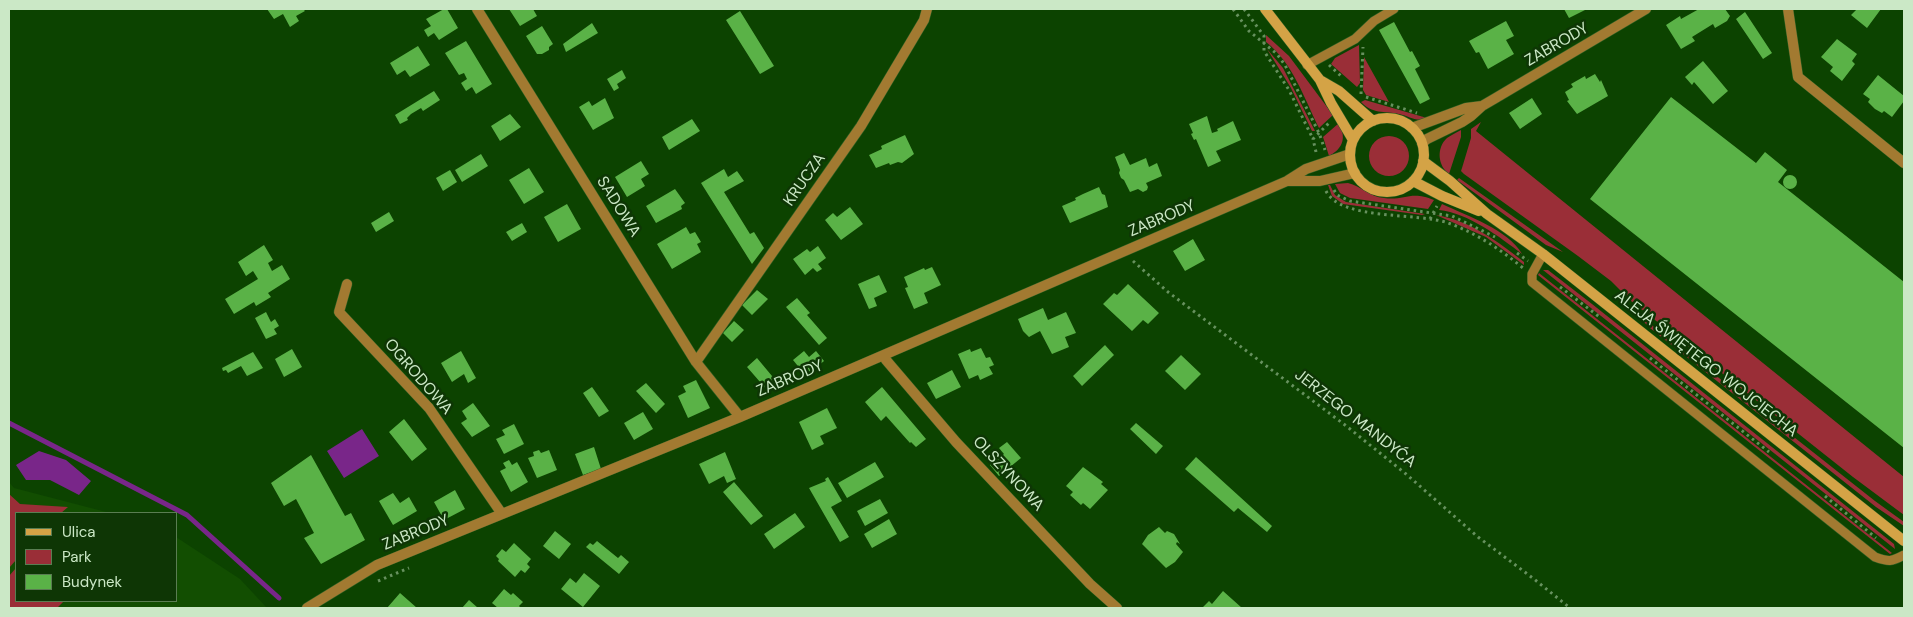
<!DOCTYPE html>
<meta charset="utf-8">
<style>
body{margin:0}
#map{position:relative;width:1913px;height:617px;overflow:hidden;background:#0c4300;font-family:"DM Sans",sans-serif}
canvas{display:block}
.frame{position:absolute;inset:0;border:10px solid #cbe8c6;pointer-events:none}
.legend{position:absolute;left:15px;top:512px;width:162px;height:90px;box-sizing:border-box;background:#0e3605;border:1px solid #5a7d52;margin:0;padding:6px 9px;list-style:none;font-size:15px;color:#cbe8c6}
.legend li{display:flex;align-items:center;gap:10px;height:25px}
.legend b{width:25px;border:1px solid #5a7d52}
</style>
<div id="map">
<canvas width="1913" height="617"></canvas>
<div class="frame"></div>
<ul class="legend">
<li><b style="height:6px;background:#d4a346"></b>Ulica</li>
<li><b style="height:14px;background:#9a2e37"></b>Park</li>
<li><b style="height:14px;background:#5ab247"></b>Budynek</li>
</ul>
</div>
<script>
const c = document.querySelector('canvas').getContext('2d');
c.lineJoin = 'round';
function paint(path, color) {
  c.fillStyle = color;
  c.fill(path, 'evenodd');
}
function strokePath(path, color, width, dash) {
  c.strokeStyle = color;
  c.lineWidth = width;
  c.lineCap = dash ? 'butt' : 'round';
  c.setLineDash(dash || []);
  c.stroke(path);
}
function drawText(font, color, halo, rows, align = 'center') {
  c.font = font + ' "DM Sans",sans-serif';
  c.lineWidth = 5;
  c.setLineDash([]);
  c.textBaseline = 'middle';
  c.strokeStyle = halo;
  c.fillStyle = color;
  for (const [text, x, y, turn = 0] of rows) {
    c.save();
    c.translate(x, y);
    c.rotate((+turn || 0) * Math.PI / 180);
    c.textAlign = isNaN(turn) ? turn : align;
    if (halo) c.strokeText(text, 0, 0);
    c.fillText(text, 0, 0);
    c.restore();
  }
}
const built = new Path2D(`
 M9,482L14,488L110,513H16V601H176V537L240,579L267,608H9Z`);
const green = new Path2D(`
 M1266,35L1289,56L1333,115L1319,128C1304,98 1293,63 1266,42Z
 M1359,45L1360,83L1357,87L1331,64L1335,58Z
 M1267,49L1283,68L1315,131H1312L1291,88Z
 M1364,57L1389,102L1366,95L1363,90Z
 M1365,100L1427,118C1416,123 1410,116 1399,114C1384,111 1372,114 1361,102Z
 M1481,122L1476,131L1904,477V515L1853,477L1631,301L1611,281L1578,256L1464,174L1461,171L1462,168L1471,138V129Z
 M1339,123C1346,137 1344,148 1329,156L1323,137Z
 M1461,130V137L1449,174C1438,166 1436,148 1447,138C1451,135 1456,133 1461,130Z
 M1369 156a20 20 0 1 1 40 0a20 20 0 1 1-40 0Z
 M1459,178L1563,252L1546,245L1457,180Z
 M1348,183C1361,186 1370,197 1384,198C1404,201 1411,190 1434,200L1428,209L1350,198L1340,193L1335,184Z
 M1328,185H1330L1335,195L1346,202L1425,214L1422,215L1343,204L1332,196Z
 M1442,204C1467,216 1509,230 1522,254C1500,237 1468,213 1439,210Z
 M1436,215C1469,220 1499,242 1524,262V265L1486,237Z
 M1543,270H1548L1592,304L1894,544L1895,549Z
 M1539,273L1892,553L1890,554L1538,275Z
 M1629,307L1875,501L1904,522V526L1876,507L1650,328Z
 M9,494L20,504L68,507L61,513H16V560L9,568Z
 M16,568V601H64L57,608H9V576Z`);
const water = new Path2D(`
 M362,429L379,456L344,478L327,451Z
 M39,451L66,460L91,481L79,495L50,480H26L16,465Z`);
const stream = new Path2D(`
 M9,423L187,515L279,598`);
const building = new Path2D(`
 M267,9H303L305,11L296,16L299,21L290,27L283,14L274,19Z
 M444,9H447L458,28L439,40L434,33L428,37L424,30L431,26L426,19Z
 M509,9H533L537,16L520,26Z
 M1564,9H1587L1569,18Z
 M1699,9H1725L1730,16L1727,21L1715,28L1713,24L1692,37L1695,41L1681,49L1666,25L1680,16L1681,19Z
 M1857,9H1881L1867,28L1851,15Z
 M740,11L774,66L760,74L726,20Z
 M1745,12L1772,53L1763,59L1736,19Z
 M1506,21L1514,36L1506,40L1514,54L1488,69L1479,52L1476,53L1469,41Z
 M1394,22L1410,52L1412,51L1420,66L1415,69L1430,99L1420,104L1379,30Z
 M592,23L598,33L566,52L563,44Z
 M542,26L553,44L549,47V50L542,54H537L526,36Z
 M1837,39L1857,54L1852,61L1855,64L1842,81L1830,71L1833,67L1821,57Z
 M466,41L492,84L476,94L472,87L466,91L461,83L467,79L464,73L459,75L445,53Z
 M418,46L430,65L410,77L405,70L397,75L390,63Z
 M1703,61L1728,91L1713,104L1694,82L1692,85L1685,77Z
 M622,70L626,78L617,84L619,88L614,91L607,79Z
 M1595,74L1600,82L1601,80L1608,96L1577,114L1567,101L1569,100L1565,92L1573,87L1571,84L1585,76L1586,79Z
 M1878,75L1904,96V101L1892,117L1884,111L1882,113L1875,109L1868,102L1870,99L1863,94Z
 M434,91L440,100L423,111L421,108L411,114L407,118L408,120L400,124L395,115Z
 M1671,97L1756,163L1765,152L1787,170L1778,182L1904,282V448L1590,199Z
 M605,98L614,118L593,130L579,107L589,101L592,106Z
 M1532,98L1542,114L1520,129L1509,113Z
 M510,114L521,127L500,141L491,126Z
 M1207,116L1212,133L1218,131L1217,129L1233,121L1241,140L1216,151L1221,161L1208,167L1196,139L1194,140L1191,134L1193,133L1189,124Z
 M692,119L700,131L669,150L662,137Z
 M905,135L914,154L902,163L898,162L890,165L889,163L876,168L869,155L882,149L881,146Z
 M1124,153L1130,165L1146,158L1149,167L1157,163L1162,176L1146,183L1148,187L1147,190L1143,192L1138,189L1130,192L1124,180L1121,178L1119,173L1120,170L1115,157Z
 M481,154L488,166L462,182L455,170Z
 M641,161L649,174L641,179L645,186L627,197L615,177Z
 M529,168L544,192L524,204L509,180Z
 M724,169L728,177L737,171L744,181L724,192L750,234L754,232L764,248L752,264L701,183Z
 M450,170L457,182L443,191L436,178Z
 M1783 182a7 7 0 1 1 14 0a7 7 0 1 1-14 0Z
 M1099,187L1102,194L1105,195L1108,207L1070,223L1062,206L1076,200L1075,198L1083,194Z
 M675,189L685,203L681,206L682,209L656,223L646,206Z
 M567,204L581,229L558,242L544,217Z
 M850,207L863,224L841,240L825,220L833,213L837,217Z
 M389,212L394,221L376,232L371,223Z
 M522,223L527,232L512,241L506,232Z
 M686,227L690,234L695,232L701,242L697,244L701,252L672,269L657,244Z
 M1193,239L1205,260L1185,271L1173,251Z
 M264,245L273,260L268,263L272,271L282,265L290,279L268,293L271,297L256,306L254,302L234,314L225,299L258,279L253,271L246,276L238,262Z
 M818,246L826,258L818,264L822,269L817,272L813,268L805,275L793,259L807,249L810,252Z
 M932,267L941,285L924,293L928,303L914,309L905,288L908,287L904,277L924,268L925,270Z
 M879,275L887,292L874,298L877,306L869,309L858,284Z
 M1128,284L1159,313L1148,324L1143,320L1132,331L1103,304L1114,293L1117,295Z
 M757,290L768,299L752,315L742,305Z
 M797,298L810,313L807,315L827,338L819,345L786,307Z
 M1043,308L1048,320L1066,312L1076,333L1065,337L1069,347L1052,354L1040,331L1029,337L1023,331L1018,319Z
 M266,312L271,322L275,319L279,326L274,329L277,334L266,339L255,318Z
 M734,321L744,330L732,342L723,333Z
 M1105,345L1114,355L1082,386L1073,376Z
 M981,348L986,358L990,357L994,365L989,367L993,374L980,380L978,375L969,379L958,354L970,349L971,352Z
 M292,349L302,367L284,377L275,359Z
 M461,351L476,378L468,383L464,374L452,382L441,363Z
 M804,351L809,357L816,351L824,361L806,376L793,360Z
 M253,352L263,368L247,376L241,366L228,373L226,370L223,371L222,368Z
 M1181,355L1201,374L1185,390L1165,371Z
 M757,358L777,382L767,390L747,367Z
 M952,370L961,387L936,399L927,383Z
 M696,380L710,408L688,418L678,396L686,392L683,386Z
 M646,383L665,404L656,413L636,391Z
 M592,387L609,411L599,417L583,393Z
 M882,387L926,439L916,447L911,442L910,443L886,416L881,421L865,402Z
 M473,403L490,426L472,437L461,423L467,419L462,411Z
 M827,408L837,428L820,436L824,444L812,450L799,422Z
 M643,412L653,429L634,440L624,423Z
 M404,419L427,449L412,461L389,432Z
 M1136,423L1163,446L1156,454L1130,429Z
 M514,424L524,444L504,454L496,439L505,435L502,430Z
 M1007,442L1021,458L999,476L990,465L1004,454L999,448Z
 M594,447L601,469L583,475L575,454Z
 M539,450L541,453L549,450L557,470L537,478L528,458L534,456L533,452Z
 M725,452L736,479L727,483L724,476L709,484L699,464Z
 M311,455L345,516L351,513L365,540L321,564L304,538L314,533L296,499L284,506L271,483Z
 M1196,457L1272,526L1267,532L1238,508L1234,512L1185,469Z
 M509,460L512,465L517,462L528,482L511,492L500,471L506,468L503,463Z
 M875,462L884,477L847,498L838,483Z
 M1083,467L1103,482L1101,484L1108,490L1090,509L1083,503L1081,505L1070,495L1073,492L1066,486Z
 M828,477L842,501L831,507L849,537L840,542L809,488L826,481L825,479Z
 M734,482L763,516L751,525L723,492Z
 M455,490L465,509L444,520L434,502Z
 M393,493L400,503L409,497L417,511L393,525L379,501Z
 M880,499L888,513L865,526L857,511Z
 M795,513L805,527L774,549L764,534Z
 M889,519L897,534L872,548L864,534Z
 M1159,527L1165,533L1167,531L1174,534L1180,544L1177,542L1176,544L1183,552L1175,562L1166,568L1142,544L1148,535Z
 M555,531L571,544L559,559L543,546Z
 M597,541L618,558L621,555L629,562L619,574L586,547L590,543L593,545Z
 M514,543L531,559L527,564L530,567L525,573L521,570L515,577L498,561L499,559L496,556L502,549L506,552Z
 M584,573L600,586L583,607L561,589L570,578L576,583Z
 M504,589L511,595L513,593L523,602L519,606L521,608H498L492,603Z
 M1223,591L1242,608H1202L1209,601L1212,604Z
 M400,593L417,608H387Z
 M469,600L478,608H462Z`);
const path = new Path2D(`
 M1233,9L1249,31L1277,54L1285,65L1319,133L1325,150
 M1244,9L1264,36V51L1289,90L1313,139
 M1329,65L1341,76
 M1361,94L1363,47
 M1366,97L1417,113
 M1316,152L1313,139L1329,123
 M1334,190L1337,195L1350,201L1452,216L1495,237
 M1326,191C1341,221 1418,212 1448,223C1476,233 1500,249 1523,268
 M1430,219L1437,206
 M1517,253L1528,261
 M1133,261L1168,292L1345,425L1406,474L1478,537L1534,579L1570,608
 M1560,287L1601,318
 M1650,358L1769,452
 M1825,496L1876,538
 M378,581L409,568`);
const lane = new Path2D(`
 M1307,65L1355,39L1374,21L1394,9
 M1543,254L1532,274V282L1875,557C1889,562 1891,562 1904,555`);
const street = new Path2D(`
 M477,9L696,362L740,417
 M1788,9L1798,77L1904,163
 M1412,128L1466,108L1482,106L1494,99L1646,9
 M1422,143L1427,139L1462,122L1471,116L1482,106
 M1288,181H1320L1355,173
 M347,284L339,312L429,408L502,514
 M884,355L886,360L956,442L1090,584L1117,608
 M696,362L861,126L924,20L927,9
 M307,608L377,565L740,417L1287,181L1306,169L1350,154`);
const secondary = new Path2D(`
 M1265,9L1320,80L1331,103L1353,140
 M1320,80L1339,91L1373,121
 M1350 155a37 37 0 1 1 74 0a37 37 0 1 1-74 0Z
 M1423,161L1450,181L1487,214L1543,254L1904,541
 M1413,181L1442,196L1479,211`);
const streetNames = [
 ["ZABRODY",1557,45,-30],
 ["KRUCZA",805,180,-55],
 ["SADOWA",618,207,58],
 ["ZABRODY",1162,219,-23],
 ["ALEJA ŚWIĘTEGO WOJCIECHA",1706,364,38],
 ["OGRODOWA",418,377,49],
 ["ZABRODY",790,379,-23],
 ["JERZEGO MANDYĆA",1355,419,38],
 ["OLSZYNOWA",1008,474,47],
 ["ZABRODY",416,533,-22]
];
paint(built, '#124e01');
paint(green, '#9a2e37');
paint(water, '#792689');
strokePath(stream, '#792689', 5);
paint(building, '#5ab247');
strokePath(lane, '#2e6124', 10);
strokePath(street, '#2e6124', 11);
strokePath(secondary, '#2e6124', 11);
strokePath(path, '#67915e', 3, [2.5, 4]);
strokePath(lane, '#a27a31', 9);
strokePath(street, '#a27a31', 10);
strokePath(secondary, '#d4a346', 10);
drawText('16px', '#cbe8c6', '#0e3605', streetNames);
</script>
